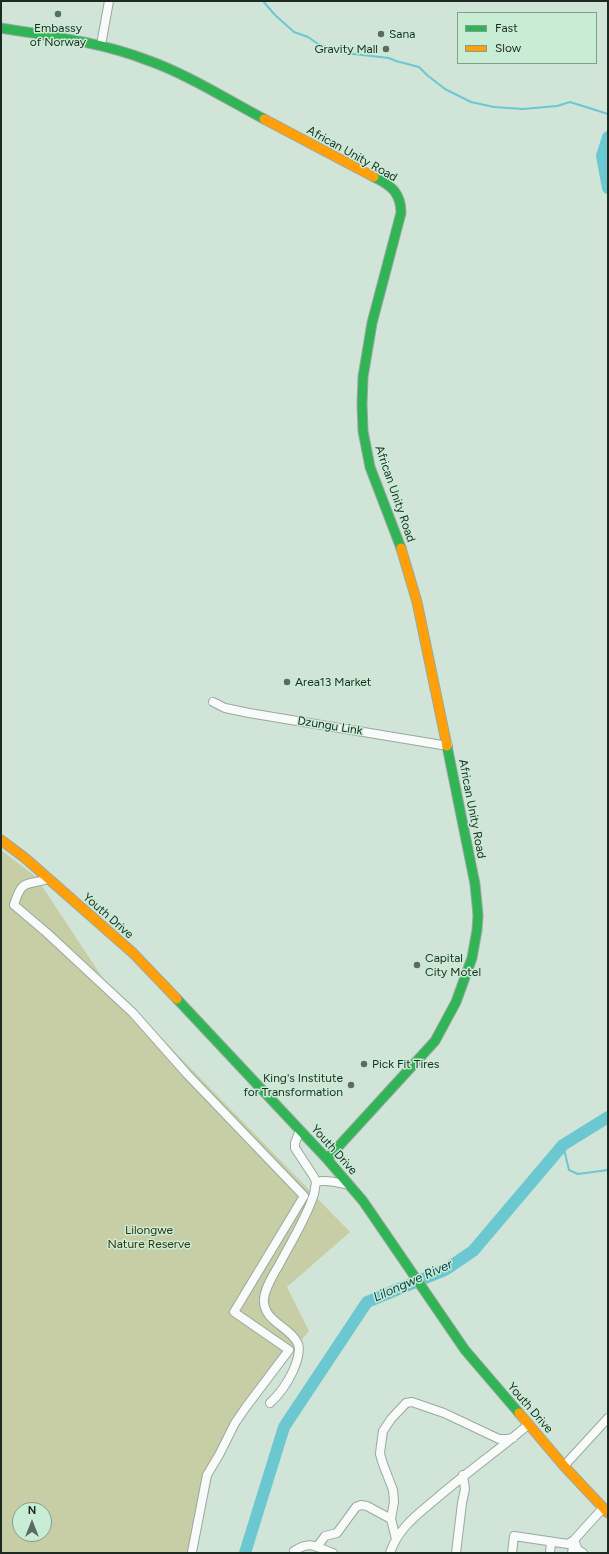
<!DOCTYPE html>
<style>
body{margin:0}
#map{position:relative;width:609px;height:1554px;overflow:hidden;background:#d1e4d8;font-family:Figtree,sans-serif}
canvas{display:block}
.frame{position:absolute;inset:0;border:2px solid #1d2a22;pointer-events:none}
.legend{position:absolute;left:457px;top:12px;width:140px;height:52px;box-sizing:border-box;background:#c9ecd5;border:1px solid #849e8d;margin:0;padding:5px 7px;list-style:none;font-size:12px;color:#1d2a22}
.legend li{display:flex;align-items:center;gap:8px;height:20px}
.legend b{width:20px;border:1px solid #849e8d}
.north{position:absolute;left:12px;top:1502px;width:40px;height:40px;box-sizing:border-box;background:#c9ecd5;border:1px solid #849e8d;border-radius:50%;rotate:0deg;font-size:11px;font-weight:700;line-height:16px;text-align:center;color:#1d2a22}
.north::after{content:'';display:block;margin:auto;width:14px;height:18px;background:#5c6b62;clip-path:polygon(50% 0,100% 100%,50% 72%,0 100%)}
</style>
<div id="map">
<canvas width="609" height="1554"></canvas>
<div class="frame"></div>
<ul class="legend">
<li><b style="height:5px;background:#30b455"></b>Fast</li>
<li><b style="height:5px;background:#ff9f0a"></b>Slow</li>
</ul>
<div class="north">N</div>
</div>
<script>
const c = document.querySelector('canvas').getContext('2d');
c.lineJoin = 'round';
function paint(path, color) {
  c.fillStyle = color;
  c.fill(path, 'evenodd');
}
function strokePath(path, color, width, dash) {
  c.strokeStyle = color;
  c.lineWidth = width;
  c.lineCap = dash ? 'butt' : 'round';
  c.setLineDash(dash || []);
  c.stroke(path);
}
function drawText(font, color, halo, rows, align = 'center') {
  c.font = font + ' Figtree,sans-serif';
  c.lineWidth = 3;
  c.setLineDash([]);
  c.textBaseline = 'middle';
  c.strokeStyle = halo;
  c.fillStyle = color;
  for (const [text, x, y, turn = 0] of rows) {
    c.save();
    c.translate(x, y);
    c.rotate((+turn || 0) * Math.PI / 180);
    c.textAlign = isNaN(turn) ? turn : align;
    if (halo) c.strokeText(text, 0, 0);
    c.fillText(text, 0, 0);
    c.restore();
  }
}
const green = new Path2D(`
 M1,850L36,877L102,977L350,1232L287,1287L309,1331L233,1421L206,1475L189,1553H1ZM20,1510H44V1534H20Z`);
const stream = new Path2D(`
 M263,1L275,15L294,32L308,37L318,44L344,53L389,58L396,61L419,67L427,75L445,89L471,102L494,107L523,109L557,106L570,102L608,114
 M563,1145L569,1170L578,1174L608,1170`);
const river = new Path2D(`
 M608,137L602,156L608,188
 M245,1553L284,1427L367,1302L445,1270L473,1251L563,1145L608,1117`);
const street = new Path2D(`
 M101,45L109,1
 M213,702L225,708L249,713L448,746
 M48,879C26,886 22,878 14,905L47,933L133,1013L187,1074L304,1196L234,1312L289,1350L246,1407L235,1423L219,1455L207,1475L192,1552
 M316,1182C327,1179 338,1183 350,1185
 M270,1403C281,1393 287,1384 293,1371C296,1364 301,1352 298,1344C291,1327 262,1321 264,1299C265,1288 273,1275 279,1265C291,1242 306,1219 314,1194L316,1182L314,1177L295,1148V1143L300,1130
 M564,1466L608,1418
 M396,1539L391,1519L394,1502L393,1490L383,1464L380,1454L381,1445L383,1431L391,1419L406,1403L412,1402L444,1413L499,1439H507L513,1438
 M317,1547L325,1536L337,1533L356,1507L361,1505L367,1506L391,1519
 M294,1551C311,1540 315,1547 333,1553
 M390,1553C398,1528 418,1514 437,1498C467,1472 499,1450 529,1424
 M456,1553L462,1503L465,1489L463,1475
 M512,1553L514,1536L568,1544L574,1540L578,1550L583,1553
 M550,1553L551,1542
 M572,1553L574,1540L603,1508`);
const fast = new Path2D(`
 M1,28C50,36 100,42 147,60C187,74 226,99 264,119
 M374,177C391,185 401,193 401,213L372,323L363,377L362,404L363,431L370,467L401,548
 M177,999L327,1159L363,1201L465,1350L519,1413
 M327,1159L435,1041L456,1002L472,958L477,930L478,915L475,884L447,746`);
const slow = new Path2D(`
 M264,119L374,177
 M401,548L417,602L447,746
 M1,840L25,858L133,953L177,999
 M519,1413L564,1466L608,1513`);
const markers = [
 [58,14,4,"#5c6b62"],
 [381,34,4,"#5c6b62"],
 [386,49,4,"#5c6b62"],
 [287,682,4,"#5c6b62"],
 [417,965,4,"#5c6b62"],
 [364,1064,4,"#5c6b62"],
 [351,1085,4,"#5c6b62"]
];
const poiNames = [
 ["Embassy",58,28,"center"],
 ["of Norway",58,42,"center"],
 ["Sana",389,34],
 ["Gravity Mall",378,49,"right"],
 ["Area13 Market",295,682],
 ["Capital",425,958],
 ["City Motel",425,972],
 ["Pick Fit Tires",372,1064],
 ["King's Institute",343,1078,"right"],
 ["for Transformation",343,1092,"right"]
];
const streetNames = [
 ["African Unity Road",352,154,29],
 ["African Unity Road",395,494,71],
 ["Dzungu Link",330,726,9],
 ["African Unity Road",472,809,79],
 ["Youth Drive",108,916,41],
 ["Youth Drive",334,1150,48],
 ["Youth Drive",530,1408,49]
];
const parkNames = [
 ["Lilongwe",149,1230],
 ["Nature Reserve",149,1244]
];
const waterNames = [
 ["Lilongwe River",413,1281,-24]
];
paint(green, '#c7cda4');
strokePath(stream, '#6bc8d1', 2);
strokePath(river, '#6bc8d1', 12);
strokePath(street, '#99a89f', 10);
strokePath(fast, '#99a89f', 11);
strokePath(slow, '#99a89f', 11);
strokePath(street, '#f8fbf9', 8);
strokePath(fast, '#30b455', 9);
strokePath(slow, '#ff9f0a', 9);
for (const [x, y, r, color] of markers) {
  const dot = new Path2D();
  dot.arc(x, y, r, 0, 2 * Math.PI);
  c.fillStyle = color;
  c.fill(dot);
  strokePath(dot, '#c9ecd5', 1.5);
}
drawText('12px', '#1d2a22', '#c9ecd5', poiNames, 'left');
drawText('12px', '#1d2a22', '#c9ecd5', streetNames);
drawText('12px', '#36340e', '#c9ecd5', parkNames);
drawText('italic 13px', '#033e45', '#c9ecd5', waterNames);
</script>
